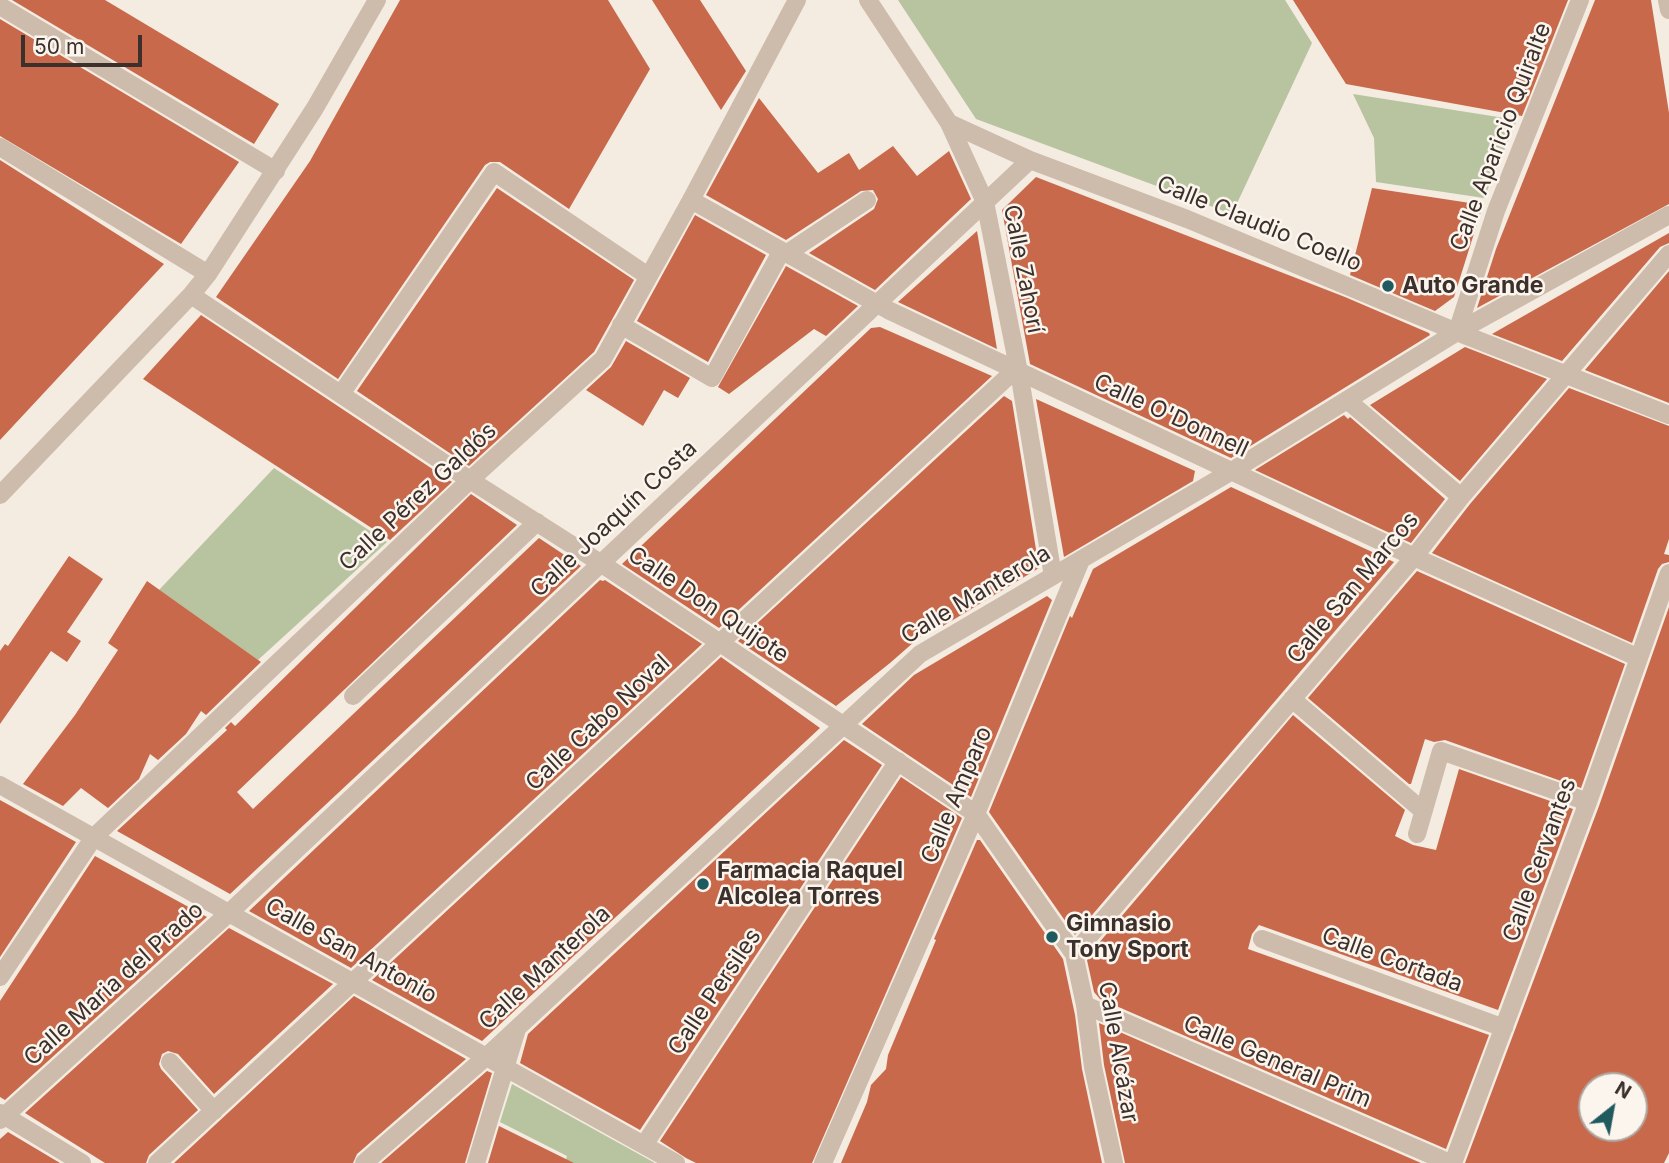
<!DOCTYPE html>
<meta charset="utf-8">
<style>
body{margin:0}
#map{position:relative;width:1669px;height:1163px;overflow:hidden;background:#f4ebe1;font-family:Inter,sans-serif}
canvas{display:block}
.north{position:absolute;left:1578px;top:1072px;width:70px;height:70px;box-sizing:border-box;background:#fbf5ee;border:2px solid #aea6a0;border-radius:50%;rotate:31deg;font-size:19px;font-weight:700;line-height:28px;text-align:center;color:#3b302b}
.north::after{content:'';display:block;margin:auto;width:24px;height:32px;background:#1f5a5e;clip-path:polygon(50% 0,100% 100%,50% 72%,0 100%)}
.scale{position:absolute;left:21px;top:35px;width:121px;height:32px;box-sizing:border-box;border:4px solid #3b302b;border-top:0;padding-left:9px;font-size:21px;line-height:24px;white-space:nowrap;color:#3b302b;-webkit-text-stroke:5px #fbf5ee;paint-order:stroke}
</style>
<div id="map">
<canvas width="1669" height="1163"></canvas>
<div class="north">N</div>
<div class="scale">50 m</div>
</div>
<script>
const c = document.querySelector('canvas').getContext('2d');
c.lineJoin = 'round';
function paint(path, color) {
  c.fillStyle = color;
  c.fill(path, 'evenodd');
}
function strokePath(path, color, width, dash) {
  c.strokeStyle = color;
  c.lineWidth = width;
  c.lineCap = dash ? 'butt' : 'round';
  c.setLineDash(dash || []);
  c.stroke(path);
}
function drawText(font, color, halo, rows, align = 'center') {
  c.font = font + ' Inter,sans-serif';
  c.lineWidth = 5;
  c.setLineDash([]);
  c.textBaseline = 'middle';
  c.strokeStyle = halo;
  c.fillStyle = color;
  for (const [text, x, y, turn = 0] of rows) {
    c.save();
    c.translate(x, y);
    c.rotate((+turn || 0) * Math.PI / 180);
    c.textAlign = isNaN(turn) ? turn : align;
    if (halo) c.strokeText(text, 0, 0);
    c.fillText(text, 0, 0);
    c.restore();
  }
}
const green = new Path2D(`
 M898,0H1285L1312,43L1232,214L976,119Z
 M1353,94L1517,120L1484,198L1376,182L1374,138Z
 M274,468L387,542L258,660L159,590Z
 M512,1084L655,1163H565L567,1156L500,1122Z`);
const building = new Path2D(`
 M12,0H105L279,104L254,144Z
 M400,0H608L650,69L569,209L500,162H490L485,165L338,379L216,297L310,161Z
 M652,0H700L746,71L721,110Z
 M1293,0H1568L1522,116L1346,84Z
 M1595,0H1651L1669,113V204L1477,308L1496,249Z
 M0,19L239,162L181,244L0,136Z
 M759,98L818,173L849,153L859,170L893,146L917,176L949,151L971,199L875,290L809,253L874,209L878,199L873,190L861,191L786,240L706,195Z
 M0,160L164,264L0,440Z
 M1036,177L1345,297L1429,333L1430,335L1231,458L1030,364L1002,210Z
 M497,188L634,280L594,352L469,466L357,391Z
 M1372,188L1483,205L1454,297L1435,311L1350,275Z
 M695,215L766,255L708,362L637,321Z
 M977,231L997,349L898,302Z
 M1669,233V243L1660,247L1562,361L1492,334Z
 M786,266L858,306L826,336L814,329L729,394L718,387Z
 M1669,271V403L1585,370Z
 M201,315L452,482L390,540L143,379Z
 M880,327L992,376L719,628L622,564L871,328Z
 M626,341L690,378L678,398L664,390L643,426L586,390L611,367Z
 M1465,347L1547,379L1460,481L1370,405Z
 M1569,388L1669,426V539L1664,554L1669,555V562L1662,564L1658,569L1632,643L1432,553L1470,504Z
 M1004,396L1012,401L1039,568L943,626L938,621L890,663L836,706L738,641Z
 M1036,399L1195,471L1193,481L1064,557Z
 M1344,415L1348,419L1350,417L1445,499L1411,543L1255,470Z
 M1231,487L1394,562L1075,935L989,812L1070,616L1072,618L1093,569Z
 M471,494L517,525L237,792L253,809L539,538L581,566L230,894L117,831L227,730L225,728L231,722L235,726Z
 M69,556L103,579L67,632L81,641L67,662L51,651L0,724V651L5,644L8,646Z
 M1417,571L1625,664L1581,788L1445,740L1434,742L1425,739L1411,784H1409L1308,698Z
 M600,580L603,581L605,580L702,644L351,968L249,911Z
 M147,581L261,662L206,715L201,711L186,734L158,760L150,754L139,779L108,808L81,788L63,806L23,784L75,715L118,650L108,643Z
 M1047,596L1052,600L971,797L862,724L914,675Z
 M1669,607V1153L1664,1163H1465L1599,806ZM1592,1086H1634V1128H1592Z
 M721,657L820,728L482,1041L372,980Z
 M1293,715L1405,810L1395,836L1413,845L1436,850L1459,769L1573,809L1498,1010L1259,925L1252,934L1248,949L1489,1035L1446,1149L1100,999L1094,992L1087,960L1100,944H1098Z
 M844,740L882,765L640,1130L520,1063L528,1034Z
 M901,777L962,818L812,1163H696L686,1158L660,1141Z
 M0,800L76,842L0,957Z
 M977,840H980L1063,959L1075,1015L1082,1069L1102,1163H841L867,1102L871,1085L886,1069L888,1055L936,940L934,939Z
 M95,856L207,917L5,1100L0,1097V1001Z
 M229,928L333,984L214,1094L178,1054L168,1051L162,1054L159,1064L161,1069L198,1110L149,1155L146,1163H105L25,1113Z
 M354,996L466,1059L357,1154L353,1163H174Z
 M1099,1023L1421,1163H1125L1104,1065Z
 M487,1071L492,1073L465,1163H381Z
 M499,1126L574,1163H488Z
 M8,1132L60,1163H0V1139Z`);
const minor = new Path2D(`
 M868,0L949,123L985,202L1019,372L1053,576
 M1667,0L1669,10
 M0,6L276,171
 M949,123L1030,160L1187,219L1457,332L1669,415
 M0,147L208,274
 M691,200L888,310L1425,562L1639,658
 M786,254L867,200
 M191,295L470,480L602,564L976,814L1074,954L1085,1005L1093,1067L1114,1163
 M621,325L712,378L781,252
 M1457,332L1496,211L1580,0
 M341,394L494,172L648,276
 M1347,400L1461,497
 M0,495L191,295L208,274L315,108L377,0
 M353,696L537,522
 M1292,699L1423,811
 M0,785L676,1163
 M1417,834L1441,751L1588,802
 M1262,939L1504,1028
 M1074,954L1414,557L1461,497L1669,254
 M0,977L94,837L470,480L603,359L691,200L797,0
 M1085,1005L1450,1163
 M170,1062L214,1111
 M0,1113L82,1163
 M0,1120L230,912L1030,160
 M644,1145L898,761
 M157,1163L1015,370
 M364,1163L487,1056L920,654L1232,471L1457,332L1669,215
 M476,1163L517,1029
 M823,1163L976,814L1081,560
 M1453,1163L1588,802L1669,573`);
const markers = [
 [1388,286,7,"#1f5a5e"],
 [703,884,7,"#1f5a5e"],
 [1052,937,7,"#1f5a5e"]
];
const streetNames = [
 ["Calle Aparicio Quiralte",1501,137,-69],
 ["Calle Claudio Coello",1259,224,22],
 ["Calle Zahorí",1023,269,79],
 ["Calle O'Donnell",1171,416,25],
 ["Calle Pérez Galdós",418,497,-43],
 ["Calle Joaquín Costa",614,519,-43],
 ["Calle San Marcos",1353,588,-50],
 ["Calle Manterola",976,595,-31],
 ["Calle Don Quijote",708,605,34],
 ["Calle Cabo Noval",598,723,-43],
 ["Calle Amparo",957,795,-67],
 ["Calle Cervantes",1540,860,-70],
 ["Calle San Antonio",351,951,29],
 ["Calle Cortada",1392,960,20],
 ["Calle Manterola",545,968,-43],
 ["Calle Maria del Prado",114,984,-42],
 ["Calle Persiles",715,992,-56],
 ["Calle Alcázar",1118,1052,80],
 ["Calle General Prim",1277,1062,23]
];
const poiNames = [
 ["Auto Grande",1402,286],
 ["Farmacia Raquel",717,871],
 ["Alcolea Torres",717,897],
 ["Gimnasio",1066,924],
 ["Tony Sport",1066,950]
];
paint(green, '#b8c4a0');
paint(building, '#c8694b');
strokePath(minor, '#cdbbac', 18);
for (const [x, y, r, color] of markers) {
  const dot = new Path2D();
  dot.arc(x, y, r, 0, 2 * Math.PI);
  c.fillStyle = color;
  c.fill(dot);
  strokePath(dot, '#fbf5ee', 2.5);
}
drawText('23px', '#3b302b', '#fbf5ee', streetNames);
drawText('bold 23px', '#3b302b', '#fbf5ee', poiNames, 'left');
</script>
